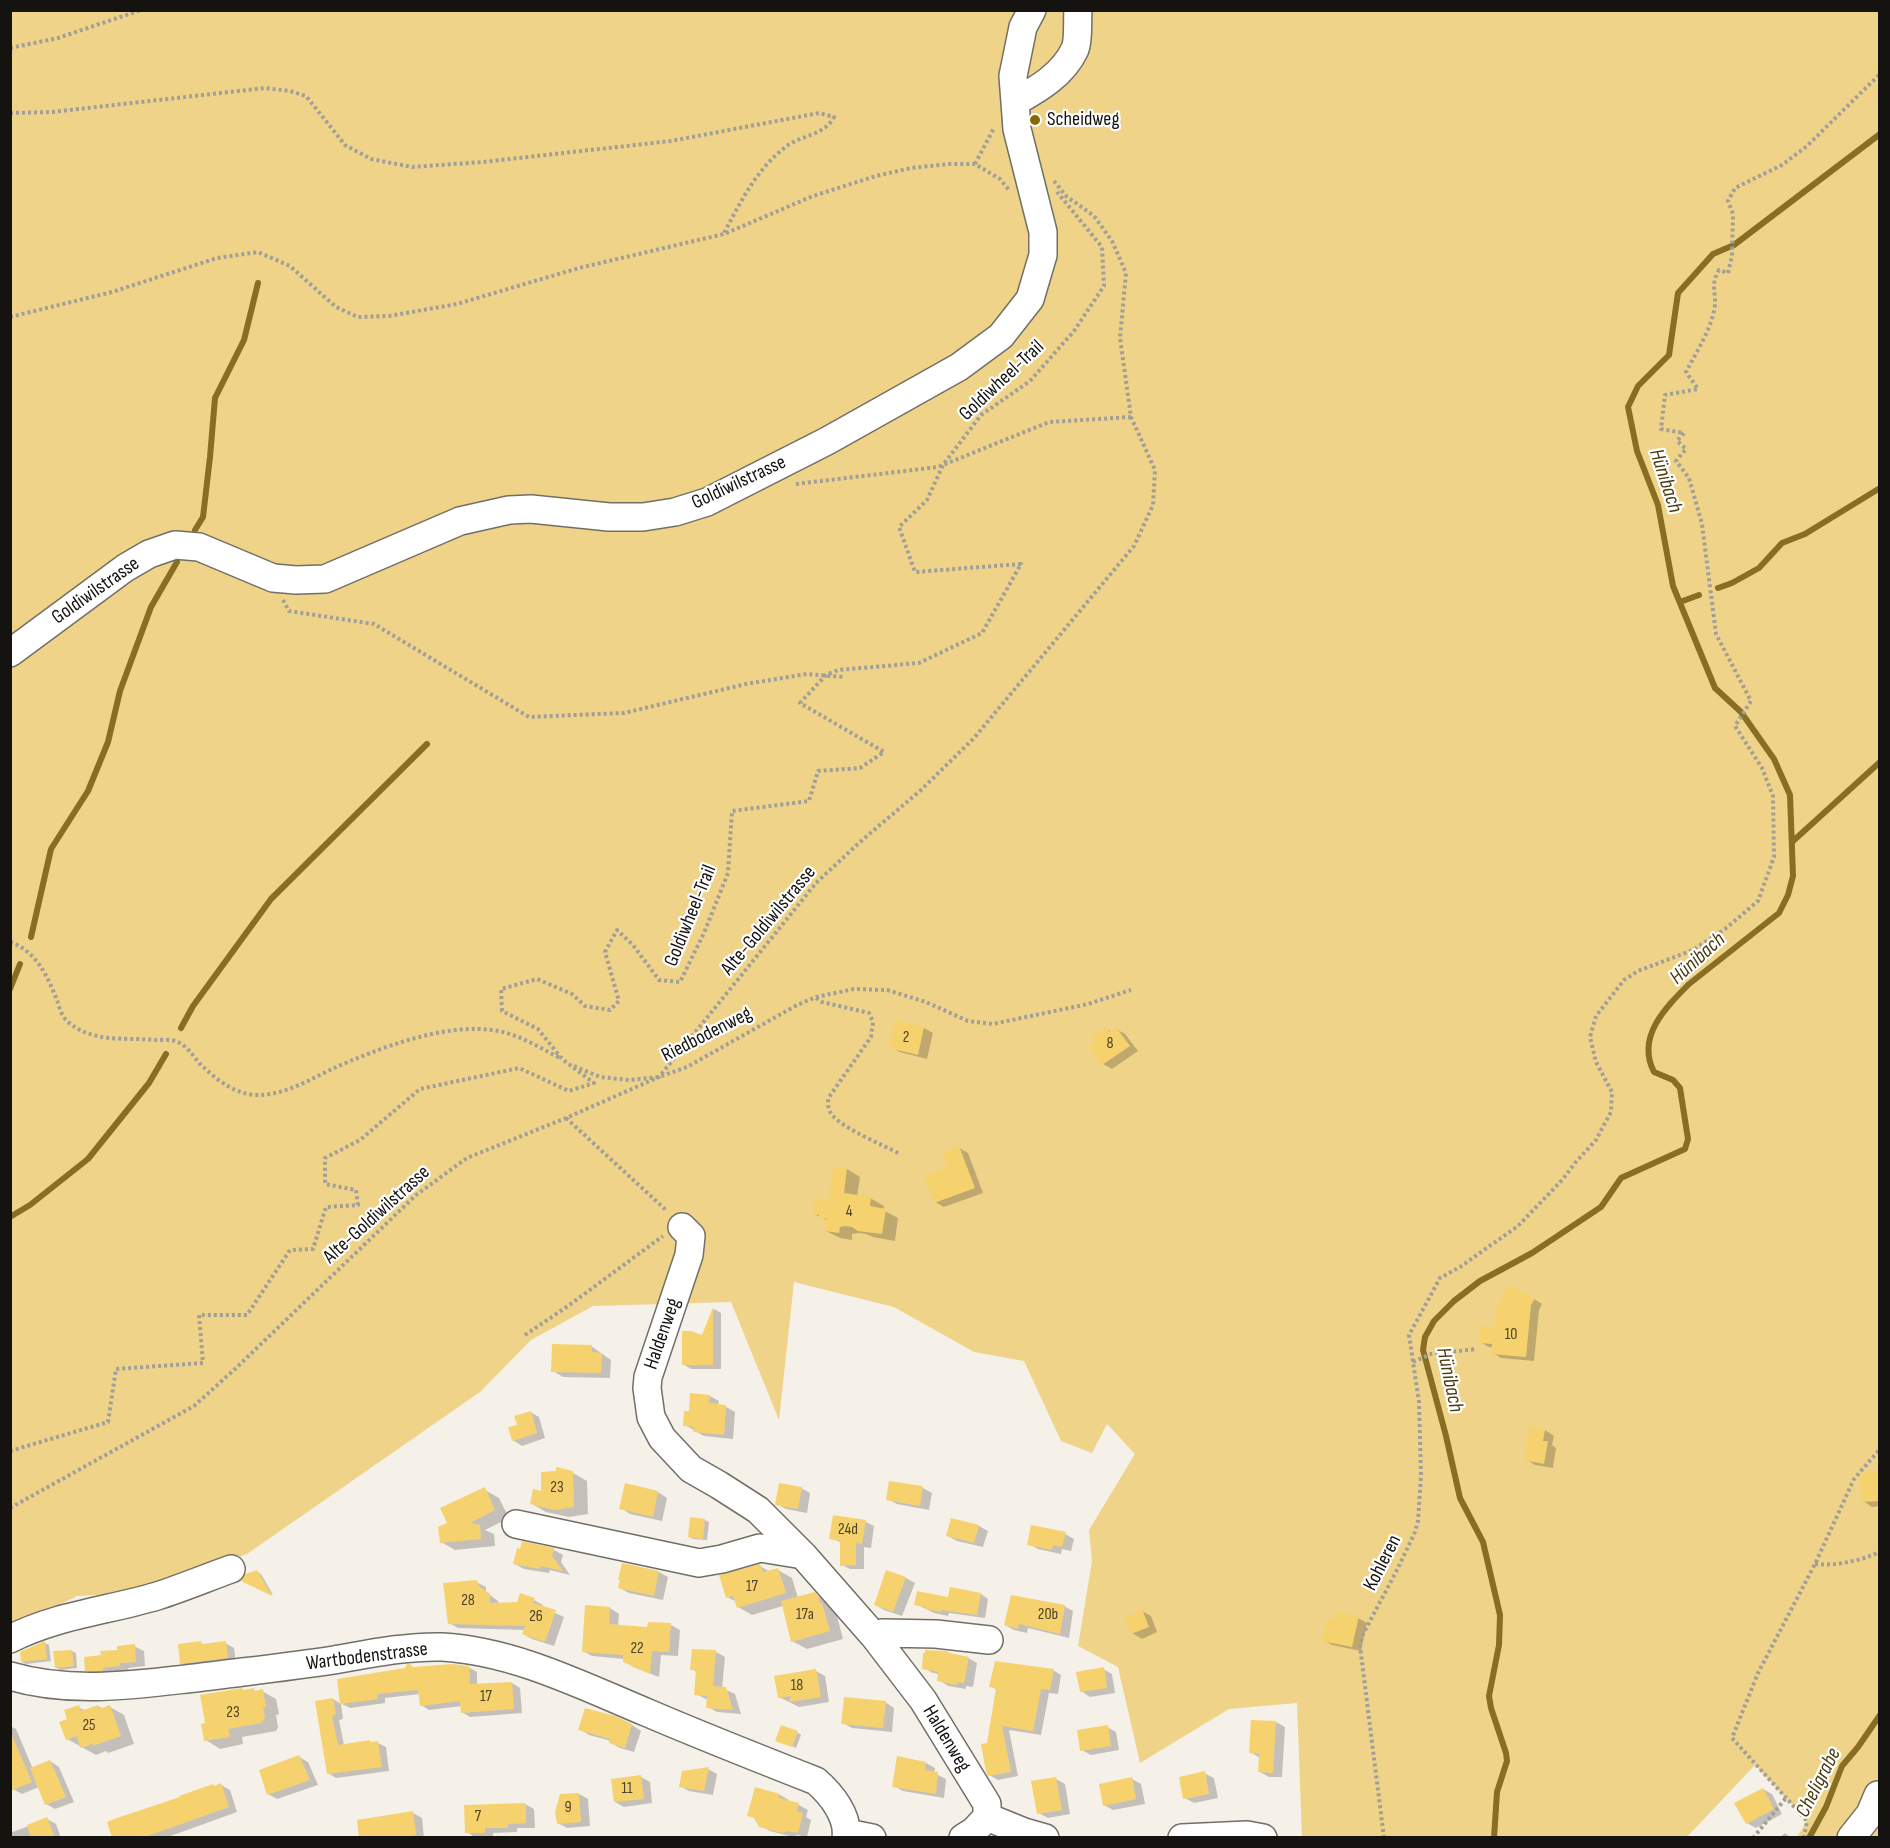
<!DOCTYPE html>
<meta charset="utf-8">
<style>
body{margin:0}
#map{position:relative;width:1890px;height:1848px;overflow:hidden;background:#f5f1e8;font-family:"Sofia Sans Condensed",sans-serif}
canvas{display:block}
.frame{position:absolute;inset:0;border:12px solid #151310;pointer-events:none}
</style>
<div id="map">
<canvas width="1890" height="1848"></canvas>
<div class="frame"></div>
</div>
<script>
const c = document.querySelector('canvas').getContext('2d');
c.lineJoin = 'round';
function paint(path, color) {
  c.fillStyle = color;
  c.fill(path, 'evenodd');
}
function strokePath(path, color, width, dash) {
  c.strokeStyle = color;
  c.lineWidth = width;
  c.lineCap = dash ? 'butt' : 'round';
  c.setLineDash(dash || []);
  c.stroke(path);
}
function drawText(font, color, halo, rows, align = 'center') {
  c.font = font + ' "Sofia Sans Condensed",sans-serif';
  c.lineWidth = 4.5;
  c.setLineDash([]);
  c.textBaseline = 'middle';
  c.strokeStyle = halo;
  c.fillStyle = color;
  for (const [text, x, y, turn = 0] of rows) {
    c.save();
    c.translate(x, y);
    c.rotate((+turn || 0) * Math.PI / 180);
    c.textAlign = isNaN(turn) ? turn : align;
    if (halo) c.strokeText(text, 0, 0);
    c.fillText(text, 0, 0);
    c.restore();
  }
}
const green = new Path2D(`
 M11,11H1879V1837H1797L1807,1821L1755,1765L1687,1837H1302L1297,1703L1229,1709L1140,1763L1118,1667L1078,1646L1092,1561L1089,1530L1135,1454L1107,1424L1092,1453L1061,1441L1024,1361L974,1352L894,1307L794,1282L779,1420L731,1302L593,1306L531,1340L480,1392L247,1554L135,1593L77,1596L11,1629Z`);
const shadow = new Path2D(`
 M924,1028L933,1033L927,1059L900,1052L891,1047Z
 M1106,1029L1111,1032L1116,1029L1125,1034L1138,1051L1112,1069L1103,1064Z
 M959,1148L968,1153L983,1193L944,1207L935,1202Z
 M835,1167L847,1169L860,1177L857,1197L870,1198L884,1206L883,1210L898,1218L895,1241L873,1237L866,1234L859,1233L852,1234V1240L840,1238L826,1231L828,1221L814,1214L830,1202Z
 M1534,1299L1542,1304L1539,1310L1534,1361L1501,1358L1493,1353L1494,1347H1489L1480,1342Z
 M714,1309L721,1313V1369H691L683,1364L702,1337Z
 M591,1346L611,1360L610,1378L563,1377L553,1371Z
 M710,1396L719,1401L718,1406L726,1407L735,1412L733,1439L704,1436L685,1425L690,1413Z
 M530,1412L539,1417L545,1438L522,1446L513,1440L518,1426Z
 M1545,1430L1554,1436L1552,1445L1556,1448L1553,1468L1535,1465L1526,1459Z
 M573,1473L587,1481L588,1514L569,1517L546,1512L532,1504L543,1493Z
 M1880,1473V1506L1872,1507L1863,1501Z
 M626,1485L658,1492L667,1498L662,1521L630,1514L621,1508Z
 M801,1488L810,1493L807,1513L786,1509L777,1504Z
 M923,1488L932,1493L929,1510L897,1504L888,1499Z
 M485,1490L499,1498L509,1518L485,1530L494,1534L495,1546L455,1550L441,1542L448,1524Z
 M691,1519L705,1520L709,1522L707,1540L693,1539L689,1537Z
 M952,1519L979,1526L988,1531L983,1547L957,1541L948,1536Z
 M866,1522L874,1526L871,1548L864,1547V1569H850L842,1565V1543L831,1538Z
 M1065,1534L1074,1539L1071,1551L1062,1549L1061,1554L1038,1549L1029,1544Z
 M554,1550L563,1555L561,1562L570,1575L550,1570L549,1573L524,1569L515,1564Z
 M760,1566L770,1572L778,1570L792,1578L798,1598L814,1594L829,1602L836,1612L843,1639L807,1649L792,1641L783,1606L752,1615L738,1607L737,1602L727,1597Z
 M257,1572L261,1574L273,1595L247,1582Z
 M659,1572L668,1577L663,1600L629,1593L620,1588L622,1580Z
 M887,1572L906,1578L915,1583L902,1616L884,1610L875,1605Z
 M476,1582L486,1587V1592L498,1601L499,1605L534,1600L543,1605L542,1607L564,1617L554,1646L532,1639L523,1634L525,1630L458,1628L449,1623Z
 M981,1594L988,1599L985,1618L949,1613L948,1616L934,1613L916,1604Z
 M1064,1606L1073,1611L1069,1638L1028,1628L1027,1633L1014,1630L1005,1625Z
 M587,1607L610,1608L619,1614L618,1626L649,1628V1623L671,1625L680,1630L678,1656L661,1655L659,1677L633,1667L624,1659L592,1656L583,1651Z
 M1142,1611L1151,1616L1157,1632L1142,1639L1132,1633Z
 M1358,1618L1367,1623L1361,1651L1332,1645L1323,1640L1335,1622Z
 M45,1643L49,1645L51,1661L26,1664L22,1662Z
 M201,1643L205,1645L225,1643L234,1648L236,1663L190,1668L181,1663Z
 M134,1646L144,1651L145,1666L128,1668L129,1671L111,1672V1675H96L86,1670L102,1657Z
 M72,1651L76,1653L77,1668L60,1670L56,1667Z
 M716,1652L725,1657L722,1688L735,1694L741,1714L717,1712L708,1707V1700L696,1694L698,1673L692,1669Z
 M968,1658L977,1663L973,1687L966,1686V1689L948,1686L939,1680L940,1674L933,1673L923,1668Z
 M468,1667L477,1672V1685L512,1683L520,1688L522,1713L470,1717L462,1712V1706L429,1710L421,1705L420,1694L385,1698V1703L350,1708L342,1704L415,1669Z
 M1103,1669L1112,1674L1115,1693L1090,1697L1081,1691Z
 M1053,1670L1061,1675L1058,1694L1049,1693L1041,1735L1009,1730L1018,1776L998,1780L989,1775L988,1744L997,1690L991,1686Z
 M816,1671L825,1676L829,1702L799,1707L779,1697Z
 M253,1689L257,1692L262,1691L276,1699L279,1714L276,1715L278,1727L276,1731L242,1737L243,1744L220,1749L206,1740L244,1691Z
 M333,1699L341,1704L343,1719L339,1720L344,1745L378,1743L386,1747L389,1771L336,1778L328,1773Z
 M885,1702L894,1708L892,1732L852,1728L843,1723Z
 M98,1706L103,1709L110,1707L124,1715L134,1744L108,1753L106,1751L96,1755L67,1739L78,1707L86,1711Z
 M1276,1722L1285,1727L1282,1777H1269L1260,1772V1758L1250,1752Z
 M632,1725L641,1731L634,1752L620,1748L611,1743V1741L589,1735L580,1729Z
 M10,1726L16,1729L33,1769L50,1761L59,1767L74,1802L55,1809L46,1804L39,1787L22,1794L13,1789L10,1783Z
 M1107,1727L1116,1732L1119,1750L1091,1755L1082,1750Z
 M797,1732L801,1735L796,1748L781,1742Z
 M299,1757L308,1762L318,1785L277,1799L268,1794Z
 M926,1763L935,1768L934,1773L946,1779L944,1798L903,1791L894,1786Z
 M708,1769L717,1774L713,1795L689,1791L680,1786Z
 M1204,1773L1214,1778L1218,1798L1194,1803L1185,1798Z
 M641,1777L650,1782L652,1803L624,1807L615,1802Z
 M1056,1779L1065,1784L1070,1814L1048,1818L1039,1813Z
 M1132,1779L1141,1784L1145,1804L1113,1810L1104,1805Z
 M221,1785L230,1790L237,1812L165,1838H114Z
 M756,1789L780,1795L789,1800L788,1802L799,1805L808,1810L806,1817L811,1820L807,1837L797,1835L793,1837L770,1831L760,1826Z
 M1763,1789L1772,1794L1782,1814L1756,1828L1747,1823Z
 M579,1794L588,1799L590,1826L567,1828L558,1823Z
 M525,1804L534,1809L535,1828H517V1832L493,1833V1837L476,1838L467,1832Z
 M413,1813L422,1818L424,1838H361Z
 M47,1819L56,1824L61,1838H10V1833Z
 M1785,1833L1791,1838H1779Z`);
const stream = new Path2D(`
 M195,530L203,517L210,457L215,398L244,340L258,283
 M1718,588L1732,583L1759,568L1782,543L1805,534L1880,488
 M1680,602L1699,595
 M1792,842L1880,762
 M31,937L51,849L88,791L108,742L120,691L151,607L177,562
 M10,989L20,964
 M181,1028L193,1006L271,899L427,744
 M10,1217L30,1205L88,1159L149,1083L166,1054
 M1494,1838L1497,1792L1507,1761L1506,1753L1491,1708L1489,1696L1499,1645L1500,1615L1483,1542L1460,1498L1446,1436L1423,1350L1425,1337L1434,1321L1454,1301L1480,1281L1532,1253L1601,1207L1621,1178L1685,1149L1688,1139L1680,1088L1673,1080L1654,1072C1636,1037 1665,1008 1689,984L1779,913L1788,895L1793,876L1790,795L1774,759L1741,712L1715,688L1673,586L1658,505L1637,451L1628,407L1638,386L1669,355L1678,293L1713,254L1734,245L1880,134
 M1809,1838L1826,1807L1842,1766L1858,1747L1880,1715`);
const building = new Path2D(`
 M895,1020L924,1027L918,1055L889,1048Z
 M1106,1027L1109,1032L1116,1027L1130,1046L1102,1065L1089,1047L1094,1043L1091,1037Z
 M959,1146L975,1188L934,1203L924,1176L947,1168L942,1153Z
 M833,1166L847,1168L844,1193L871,1197L870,1206L886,1209L882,1234L858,1231L852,1227L845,1226L840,1227L839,1233L825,1231L826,1219L819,1218V1215L812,1214L815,1198L829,1200Z
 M1510,1286L1535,1298L1531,1305L1526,1357L1491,1354L1492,1344L1479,1343L1480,1326L1494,1327L1496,1308L1505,1290Z
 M713,1307V1365H682V1331H691L702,1335Z
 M552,1344L592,1345V1352L602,1353L601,1373L551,1372Z
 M690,1393L710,1395L709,1403L726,1405L724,1435L693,1432L694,1427L683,1426L684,1411H689Z
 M531,1411L537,1433L512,1441L508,1427L517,1425L514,1416Z
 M1530,1426L1545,1429L1543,1441H1548L1544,1464L1524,1460Z
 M556,1467L573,1471L574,1507L554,1510L530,1504L533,1489L541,1491V1472L556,1471Z
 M1880,1471V1501L1862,1502L1860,1480L1862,1473Z
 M889,1481L923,1486L920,1506L886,1500Z
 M625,1483L658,1491L653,1517L619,1509Z
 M779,1483L802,1487L798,1509L775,1505Z
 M485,1487L495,1510L470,1523L480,1525L481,1539L440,1543L438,1527L447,1523L440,1508Z
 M833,1515L866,1520L862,1544L856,1543V1565L840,1566V1541L829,1539Z
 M690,1517L705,1519L703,1539L688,1537Z
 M951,1518L979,1525L974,1543L946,1536Z
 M1031,1525L1066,1532L1062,1547L1053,1545L1052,1550L1027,1545Z
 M522,1541L554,1548L552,1556L563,1571L541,1566L540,1569L513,1564L517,1548L520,1549Z
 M622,1563L659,1571L654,1596L618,1588L620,1580H618Z
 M760,1564L763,1572L778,1568L786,1593L737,1608L733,1596L726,1598L719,1575Z
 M257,1570L272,1596L241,1581L245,1574Z
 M886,1570L906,1577L893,1612L874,1605Z
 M477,1580L478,1585L490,1594V1603L517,1602L520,1593L535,1598L533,1603L556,1610L545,1642L522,1634L525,1626L448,1624L443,1583Z
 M950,1587L981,1593L977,1615L941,1610V1612L925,1609V1607L914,1605L917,1591L948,1597Z
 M815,1592L819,1597L820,1603H822L830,1631L791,1642L781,1601Z
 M1011,1595L1065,1605L1060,1634L1019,1624L1018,1629L1004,1625Z
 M585,1605L610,1607L609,1624L647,1627L648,1622L671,1623L669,1652L652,1651L650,1674L623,1662V1655L582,1652Z
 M1142,1609L1149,1627L1131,1634L1124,1618Z
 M1336,1612L1359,1616L1352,1647L1321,1641L1328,1619L1334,1621Z
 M45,1641L47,1659L21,1662L20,1652Z
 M201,1641L202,1644L226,1641L228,1658L180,1664L178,1644Z
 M135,1644L136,1662L120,1663V1666L103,1668V1671H85L84,1657L101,1655L100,1651L117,1650V1646Z
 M692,1649L716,1650L713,1686L726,1687L733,1710L706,1708L707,1696L694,1695L696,1670H690Z
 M72,1650L74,1666L55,1668L53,1651Z
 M925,1650L946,1651L950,1653L969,1657L964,1683L957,1682V1685L937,1681L938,1672L922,1669L923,1653H925Z
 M995,1661L1054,1669L1050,1690L1041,1689L1033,1731L1002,1726L1011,1772L988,1776L986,1772L981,1744L987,1743L996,1688L989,1687Z
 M407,1664H410L413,1667L452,1664L469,1666L470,1684L512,1682L514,1709L461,1713L460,1701L420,1706L418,1690L377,1694L378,1699L340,1704L337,1679L405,1668Z
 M1104,1667L1107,1688L1080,1692L1076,1672Z
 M816,1669L821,1697L789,1702L791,1696L778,1698L774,1676Z
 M242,1688L243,1690L254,1688V1691L263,1689L266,1707H263L265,1718L261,1723L228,1729L230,1737L204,1741L201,1724L205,1723L200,1695Z
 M844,1697L886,1701L883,1728L841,1724Z
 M333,1698L336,1714L332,1716L338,1745L370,1740V1742L378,1741L382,1767L327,1774L315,1701Z
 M79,1705L81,1711L98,1705L99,1709L110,1705L121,1736L93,1746V1744L80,1748L77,1736L66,1740L59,1722L67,1719L64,1710Z
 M585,1708L615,1716L632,1724L625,1748L609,1743L610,1739L578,1730Z
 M1251,1720L1276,1721L1273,1773L1258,1772L1259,1754L1249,1753Z
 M781,1725L798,1731L792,1747L775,1741Z
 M1108,1725L1111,1746L1080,1751L1077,1730Z
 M10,1731L32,1782L10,1791Z
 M299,1755L310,1780L267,1795L259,1770Z
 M897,1756L926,1762L925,1770L938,1772L936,1794L892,1787Z
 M50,1760L66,1797L45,1805L30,1768Z
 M709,1767L704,1791L679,1787L682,1771Z
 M1205,1771L1209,1794L1183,1799L1179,1777Z
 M641,1775L644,1799L614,1802L611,1779Z
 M1056,1777L1062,1810L1037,1814L1031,1781Z
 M1132,1777L1136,1799L1103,1806L1099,1784Z
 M221,1783L229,1807L142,1838H112L107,1822L114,1819L180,1797L179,1796L213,1784L214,1786Z
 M755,1787L780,1794L779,1798L799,1803L797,1811L803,1813L798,1833L787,1831L783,1833L759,1827L754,1818L747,1816Z
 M1763,1788L1774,1809L1746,1824L1734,1803Z
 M579,1793L581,1822L557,1824L555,1812L560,1794Z
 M526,1803V1823L508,1824V1828H485V1833H465L464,1805Z
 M413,1811L416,1835L398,1838H359L357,1820Z
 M47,1817L55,1838H31L27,1825Z`);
const path = new Path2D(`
 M10,48L58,38L141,10
 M10,113L52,112L265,88L290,91L306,96L345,145L371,159L412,167L483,162L671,141L819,113L834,117C825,135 802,135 787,146C757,168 741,201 724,233
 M975,164L994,128
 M10,317L112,292L217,258L258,252L290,266L336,307L358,317L389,316L457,304L579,268L724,234L813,196L876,176L911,168L949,164H975L1000,179L1009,190
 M796,484L938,467L1049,422L1131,417
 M283,600L289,611L374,624L529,717L624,713L746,684L807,674L844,677
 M10,942C36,951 47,975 57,1000C59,1006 61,1015 66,1020C91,1044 125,1037 156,1040C162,1040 169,1039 175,1041C187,1045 193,1056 201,1065C217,1080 237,1096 260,1095C286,1094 309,1080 332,1069C377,1049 447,1021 498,1031C520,1035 540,1048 560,1058
 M816,998L822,1002L869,1013L873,1022L871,1037L829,1097C827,1103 828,1109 832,1115C844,1129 883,1145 900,1154
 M574,1066L600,1077L629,1080L659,1077L687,1067L797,1005L816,997L854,989L887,990L926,1002L968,1021L993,1024L1088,1004L1131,990
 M566,1118L667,1211
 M525,1335L568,1306L663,1236
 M1413,1362L1431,1354L1477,1349
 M10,1451L108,1422L116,1369L203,1363L199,1315H247L290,1250L313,1249L326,1207L358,1205L356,1190L325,1184V1158L360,1140L420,1089L519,1068L569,1091L594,1083L562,1059L538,1029L502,1011L501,989L537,979L572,994L585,1006L610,1010L619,1001L605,952L617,930L633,945L659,980L680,982L704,933L728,873L732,811L809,801L818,771L860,768L884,752L800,703L826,675L838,670L919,663L982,633L1021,564L915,572L899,527L927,500L943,465L981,415L1030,381L1074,331L1104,286L1102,247L1057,192
 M10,1508L194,1406L235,1369L416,1195L467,1158L566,1118L659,1077L816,883L860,842L921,790L974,738L1134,546L1153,505L1155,470L1131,417L1120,338L1126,273L1112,241L1094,216L1066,196L1054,181
 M1815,1564C1837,1566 1859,1561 1880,1552
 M1384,1838L1360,1646L1362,1636L1397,1570L1415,1532L1418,1521L1421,1476L1419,1402L1409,1335L1440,1278L1460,1267L1518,1226L1563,1179L1575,1163L1596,1140L1611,1112L1612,1092L1596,1062L1590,1037L1596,1016L1624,980L1638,971L1693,950L1725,929L1758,901L1774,857L1773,796L1762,768L1735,726L1751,701L1716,634L1702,524L1689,478L1676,461L1686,449L1677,441L1684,433L1661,429L1665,395L1698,389L1686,372C1696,353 1709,333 1714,311C1718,295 1709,286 1719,270L1728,273L1732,256L1733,214L1728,201L1735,188L1782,165L1807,146L1880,74
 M1753,1838L1786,1798
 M1804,1838L1807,1821L1732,1738L1758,1673L1815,1564L1854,1479L1880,1449`);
const minor = new Path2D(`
 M1015,102C1038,89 1063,75 1075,49C1079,39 1077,22 1078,10
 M10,653L125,568L149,554L175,545L199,547L273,578L296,580L325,579L460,521L509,510L531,509L609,517H643L675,512L707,502L827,441L959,367L1001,336L1030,299L1043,255V232L1017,129L1013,76L1023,27L1032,10
 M682,1227L691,1236L689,1255L648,1377L647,1388L651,1417L662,1438L691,1469L719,1485L758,1510L803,1555L874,1636L923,1700L987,1804V1817L974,1831L963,1838
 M516,1524L699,1563L722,1559L760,1548L803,1555
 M874,1636L882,1633L936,1634L989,1640
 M10,1639C57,1615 107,1611 157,1596C182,1588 206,1578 231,1569
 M10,1676C71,1694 133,1685 195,1678C241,1672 288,1667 334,1660C369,1654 406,1646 442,1647C514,1651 583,1686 648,1713C704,1737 760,1759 816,1781C831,1794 849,1816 846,1838
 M987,1817L1024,1832L1045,1838
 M847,1833L872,1838
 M1182,1838L1247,1835L1263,1838
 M1851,1838L1870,1814L1878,1795L1880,1796`);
const markers = [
 [1035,120,6,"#866a06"]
];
const numberNames = [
 ["2",906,1038],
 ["8",1110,1044],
 ["4",849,1212],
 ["10",1511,1335],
 ["23",557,1488],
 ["24d",848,1530],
 ["17",752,1587],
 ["28",468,1601],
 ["17a",805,1615],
 ["20b",1048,1615],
 ["26",536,1617],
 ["22",637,1649],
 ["18",797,1686],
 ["17",486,1697],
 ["23",233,1713],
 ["25",89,1726],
 ["11",627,1789],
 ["9",568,1808],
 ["7",478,1817]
];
const poiNames = [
 ["Scheidweg",1047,120]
];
const streetNames = [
 ["Goldiwheel-Trail",1002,381,-43],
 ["Goldiwilstrasse",739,483,-25],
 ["Goldiwilstrasse",96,591,-35],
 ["Goldiwheel-Trail",691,916,-68],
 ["Alte-Goldiwilstrasse",769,921,-50],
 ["Riedbodenweg",707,1035,-27],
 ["Alte-Goldiwilstrasse",377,1215,-42],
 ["Haldenweg",663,1334,-71],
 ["Kohleren",1383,1563,-63],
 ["Wartbodenstrasse",367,1657,-7],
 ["Haldenweg",946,1739,59]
];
const waterNames = [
 ["Hünibach",1665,481,72],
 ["Hünibach",1698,959,-42],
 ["Hünibach",1449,1380,78],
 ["Cheligrabe",1819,1783,-63]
];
paint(green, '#efd389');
paint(shadow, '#0003');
strokePath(stream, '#876e23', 6);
paint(building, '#f6d26e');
strokePath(minor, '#726f66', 30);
strokePath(path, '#a29f98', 4, [3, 3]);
strokePath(minor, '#fff', 27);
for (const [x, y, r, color] of markers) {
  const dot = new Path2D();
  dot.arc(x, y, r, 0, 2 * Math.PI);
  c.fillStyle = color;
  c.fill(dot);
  strokePath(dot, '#fff', 2);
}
drawText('16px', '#4d4328', null, numberNames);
drawText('20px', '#151310', '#fff', poiNames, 'left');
drawText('20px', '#151310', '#fff', streetNames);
drawText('italic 21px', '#4a3b10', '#fff', waterNames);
</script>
